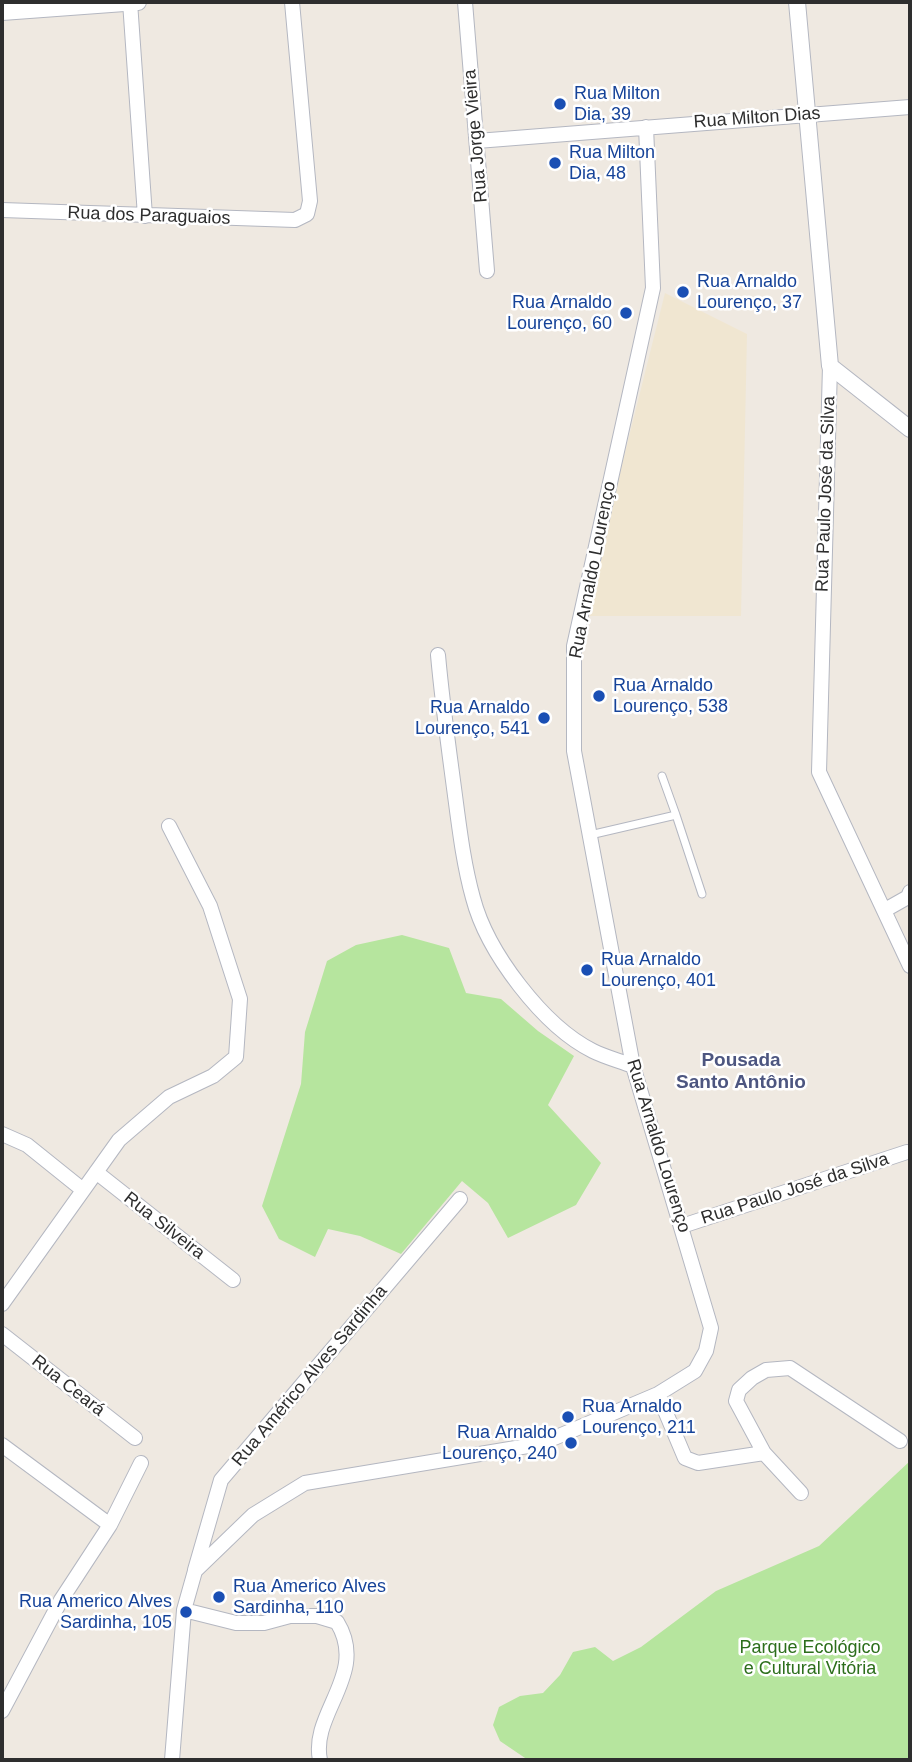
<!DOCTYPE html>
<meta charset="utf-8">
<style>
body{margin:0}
#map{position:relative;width:912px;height:1762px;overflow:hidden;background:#efe9e1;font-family:Helvetica,sans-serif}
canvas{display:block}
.frame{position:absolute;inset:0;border:4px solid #2e2e2e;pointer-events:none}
</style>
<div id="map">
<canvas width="912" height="1762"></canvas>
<div class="frame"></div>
</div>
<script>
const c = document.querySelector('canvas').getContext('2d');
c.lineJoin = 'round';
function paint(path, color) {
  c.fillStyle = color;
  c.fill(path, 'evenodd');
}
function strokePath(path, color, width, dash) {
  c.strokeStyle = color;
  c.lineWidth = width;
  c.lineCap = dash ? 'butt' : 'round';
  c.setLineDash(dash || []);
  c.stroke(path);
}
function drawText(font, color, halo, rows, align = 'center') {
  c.font = font + ' Helvetica,sans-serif';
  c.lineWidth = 5;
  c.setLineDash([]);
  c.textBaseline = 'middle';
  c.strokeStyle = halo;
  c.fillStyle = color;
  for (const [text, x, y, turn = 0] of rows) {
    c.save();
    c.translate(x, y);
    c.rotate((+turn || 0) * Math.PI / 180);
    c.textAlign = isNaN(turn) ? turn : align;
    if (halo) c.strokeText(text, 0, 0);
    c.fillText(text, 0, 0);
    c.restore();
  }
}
const education = new Path2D(`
 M665,293L747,334L741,616H584Z`);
const green = new Path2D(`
 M402,935L449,948L466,993L501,999L538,1031L574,1056L548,1105L601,1163L576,1205L508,1238L488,1203L462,1181L401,1254L360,1236L328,1229L315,1257L279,1239L262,1206L301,1084L305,1032L327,961L356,945Z
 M910,1461V1760H528L500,1741L493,1725L499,1707L520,1696L543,1693L560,1675L573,1652L595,1647L613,1661L641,1647L716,1591L819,1546Z`);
const service = new Path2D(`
 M662,776L676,815
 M590,835L676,815L702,894`);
const minor = new Path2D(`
 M130,2L145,216
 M465,2L487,271
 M477,141L910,107
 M2,210L295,220L307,214L310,201L292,2
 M830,366L819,772L910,966
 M438,655C442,700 448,743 454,788C459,825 463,862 473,898C487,952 543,1026 593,1051C605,1057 620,1061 633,1066
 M885,910L908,897L910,892
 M2,1134L27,1145L83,1190
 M96,1172L233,1280
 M682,1226L907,1152
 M2,1304L119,1140L169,1097L213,1076L236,1057L240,999L210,906L169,826
 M2,1334L135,1438
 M658,1394L685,1458L698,1463L764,1453
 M2,1445L110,1525
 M801,1493L764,1453L736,1401L739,1390L752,1378L766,1370L790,1368L900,1441
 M195,1570L221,1480L460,1199
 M184,1610L236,1623H264L290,1616H317L337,1622C369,1674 310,1713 320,1760
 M2,1711L61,1600L110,1525L141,1463
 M172,1760L184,1610L195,1571L253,1515L305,1483L540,1444L658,1394L695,1371L706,1351L711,1328L633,1066L574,751V646L653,288L646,127`);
const tertiary = new Path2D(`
 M797,2L830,366L910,429
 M2,12L138,2`);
const markers = [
 [560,104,7,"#1a4fb4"],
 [555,163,7,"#1a4fb4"],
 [683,292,7,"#1a4fb4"],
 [626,313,7,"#1a4fb4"],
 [599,696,7,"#1a4fb4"],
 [544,718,7,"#1a4fb4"],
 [587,970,7,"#1a4fb4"],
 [568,1417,7,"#1a4fb4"],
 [571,1443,7,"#1a4fb4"],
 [219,1597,7,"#1a4fb4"],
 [186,1612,7,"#1a4fb4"]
];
const transitNames = [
 ["Rua Milton",574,94],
 ["Dia, 39",574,115],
 ["Rua Milton",569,153],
 ["Dia, 48",569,174],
 ["Rua Arnaldo",697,282],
 ["Lourenço, 37",697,303],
 ["Rua Arnaldo",612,303,"right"],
 ["Lourenço, 60",612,324,"right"],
 ["Rua Arnaldo",613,686],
 ["Lourenço, 538",613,707],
 ["Rua Arnaldo",530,708,"right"],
 ["Lourenço, 541",530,729,"right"],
 ["Rua Arnaldo",601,960],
 ["Lourenço, 401",601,981],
 ["Rua Arnaldo",582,1407],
 ["Lourenço, 211",582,1428],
 ["Rua Arnaldo",557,1433,"right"],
 ["Lourenço, 240",557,1454,"right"],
 ["Rua Americo Alves",233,1587],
 ["Sardinha, 110",233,1608],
 ["Rua Americo Alves",172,1602,"right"],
 ["Sardinha, 105",172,1623,"right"]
];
const streetNames = [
 ["Rua Milton Dias",757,118,-4],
 ["Rua Jorge Vieira",476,136,-95],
 ["Rua dos Paraguaios",149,216,2],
 ["Rua Paulo José da Silva",826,494,-88],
 ["Rua Arnaldo Lourenço",593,570,-79],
 ["Rua Arnaldo Lourenço",658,1146,73],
 ["Rua Paulo José da Silva",795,1189,-18],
 ["Rua Silveira",164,1226,38],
 ["Rua Américo Alves Sardinha",310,1376,-50],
 ["Rua Ceará",68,1386,38]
];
const parkNames = [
 ["Parque Ecológico",810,1648],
 ["e Cultural Vitória",810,1669]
];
const neighbourhoodNames = [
 ["Pousada",741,1061],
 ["Santo Antônio",741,1083]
];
paint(education, '#f0e6d1');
paint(green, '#b6e59e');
strokePath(service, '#b4b7c1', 9);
strokePath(minor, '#b4b7c1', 16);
strokePath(tertiary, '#b4b7c1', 18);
strokePath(service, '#fff', 7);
strokePath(minor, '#fff', 14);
strokePath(tertiary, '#fff', 16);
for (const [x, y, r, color] of markers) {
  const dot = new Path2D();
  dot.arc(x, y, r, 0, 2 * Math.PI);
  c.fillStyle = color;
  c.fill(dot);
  strokePath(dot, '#fff', 2.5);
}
drawText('18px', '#164399', '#fff', transitNames, 'left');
drawText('18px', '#2e2e2e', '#fff', streetNames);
drawText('18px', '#2c6e1b', '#fff', parkNames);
drawText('bold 19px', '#4d5680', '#fff', neighbourhoodNames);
</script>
